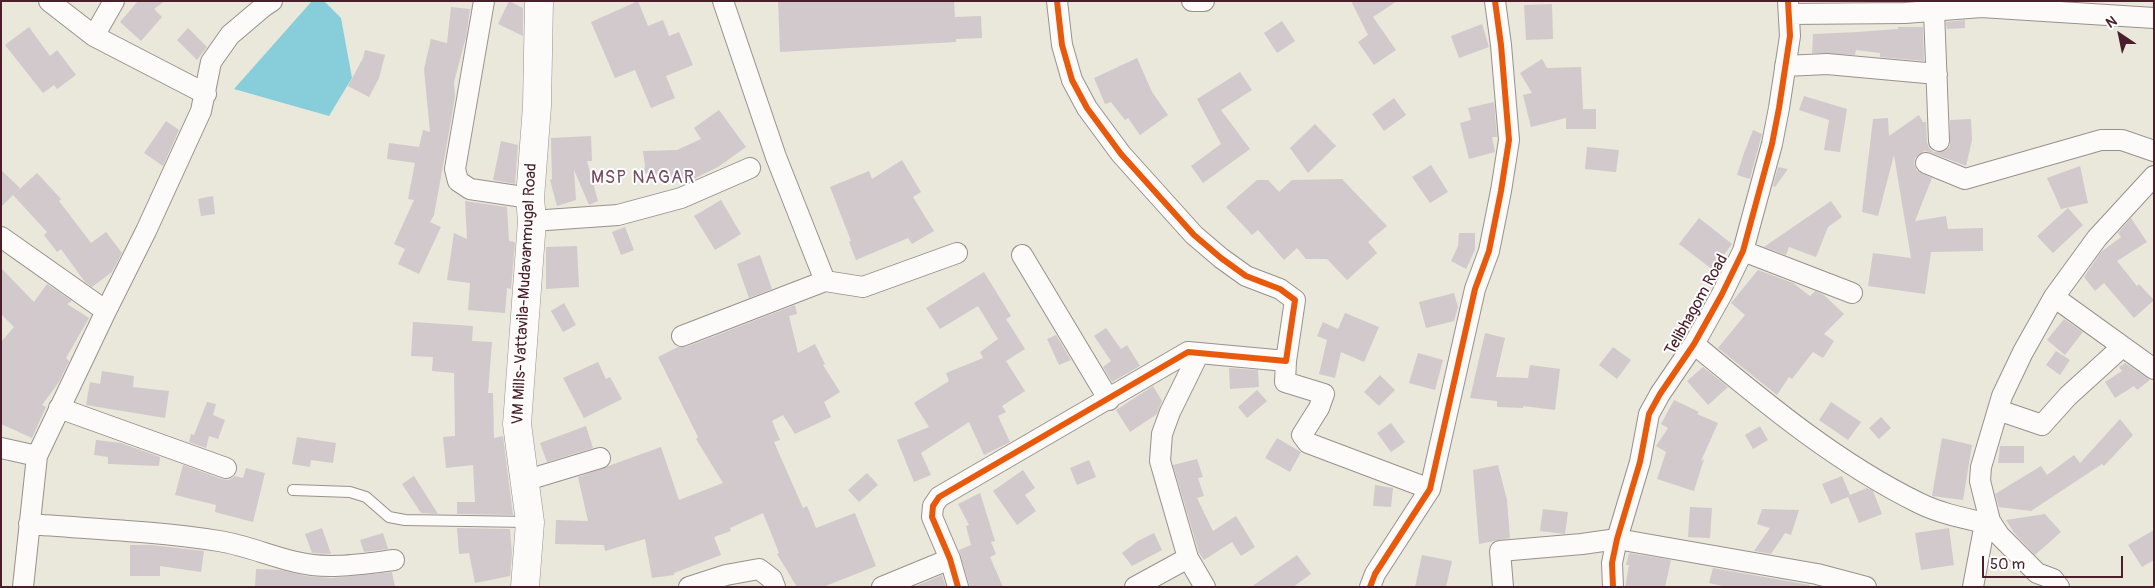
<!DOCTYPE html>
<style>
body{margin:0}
#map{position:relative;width:2155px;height:588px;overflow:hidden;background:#eae7db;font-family:Pangolin,sans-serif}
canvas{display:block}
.frame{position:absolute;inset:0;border:2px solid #4a1f2b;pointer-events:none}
.north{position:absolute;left:2095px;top:10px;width:50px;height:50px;-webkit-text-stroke:4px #fff;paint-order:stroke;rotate:326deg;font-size:14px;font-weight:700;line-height:20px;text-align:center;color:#4a1f2b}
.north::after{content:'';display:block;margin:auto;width:18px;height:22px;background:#4a1f2b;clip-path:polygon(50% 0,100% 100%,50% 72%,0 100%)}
.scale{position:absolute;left:1982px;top:556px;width:141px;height:22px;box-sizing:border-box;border:2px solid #4a1f2b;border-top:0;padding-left:6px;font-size:15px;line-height:18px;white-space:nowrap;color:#4a1f2b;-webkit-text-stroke:4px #fff;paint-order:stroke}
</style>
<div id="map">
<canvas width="2155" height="588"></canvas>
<div class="frame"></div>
<div class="north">N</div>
<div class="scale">50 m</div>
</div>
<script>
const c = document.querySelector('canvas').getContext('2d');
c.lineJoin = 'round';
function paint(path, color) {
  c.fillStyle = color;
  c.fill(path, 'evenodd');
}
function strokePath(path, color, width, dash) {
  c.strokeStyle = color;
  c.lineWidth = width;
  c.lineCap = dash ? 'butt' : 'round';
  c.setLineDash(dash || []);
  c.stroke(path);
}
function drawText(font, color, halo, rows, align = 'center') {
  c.font = font + ' Pangolin,sans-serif';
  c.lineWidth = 4;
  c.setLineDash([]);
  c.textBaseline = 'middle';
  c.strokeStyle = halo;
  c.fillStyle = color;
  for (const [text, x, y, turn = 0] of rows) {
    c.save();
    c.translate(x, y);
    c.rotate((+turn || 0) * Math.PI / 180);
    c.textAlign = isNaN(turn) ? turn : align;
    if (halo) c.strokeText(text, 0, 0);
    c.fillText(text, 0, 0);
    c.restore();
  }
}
const water = new Path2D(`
 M312,1H324L341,18L352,78L329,116L234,89Z`);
const building = new Path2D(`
 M138,1H165L154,9L162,17L141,41L120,22Z
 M509,1L523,8V36L498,24Z
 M638,1L648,26L663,20L669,36L679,32L693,65L666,76L675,98L651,108L635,70L615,78L591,22Z
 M778,1H954L955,17L981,16L982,38L956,39V42L780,52Z
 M1351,1H1397L1373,17L1396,50L1374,65L1358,42L1368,35Z
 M1552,4L1553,39L1526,40L1524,5Z
 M451,7L470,9L466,37L454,82L455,97L446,149L434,215L430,222L441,227L419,274L398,264L405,249L394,244L414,200L408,199L415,163L387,159L389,143L419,147L423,130L430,132L424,69L431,39L447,43Z
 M1965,20V28L1947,29L1946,22Z
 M1282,21L1295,41L1277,53L1264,33Z
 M1482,24L1489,47L1459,58L1451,36Z
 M29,27L50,56L57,50L76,75L57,89L54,85L43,93L5,45Z
 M1898,27H1923L1924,61L1880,57V53L1856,50L1855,55L1812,53L1813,34L1857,32L1898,29Z
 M188,28L207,47L197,60L177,40Z
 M365,50L385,55L379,78L369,97L348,86L363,58Z
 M1137,58L1152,92L1168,115L1140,135L1128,118L1125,120L1111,102L1105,104L1094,78Z
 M1542,59L1547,68L1581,67L1583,109H1596V129H1566V118L1531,127L1523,95L1532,93L1520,73Z
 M1240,72L1252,90L1221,110L1250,149L1203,183L1191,166L1221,144L1197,99Z
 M1804,96L1847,109L1840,152L1824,150L1829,120L1799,110Z
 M1394,98L1406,115L1384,131L1372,114Z
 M1494,102L1497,137H1492L1495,152L1469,159L1460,123L1471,120L1468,108Z
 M719,110L746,147L718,167L691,180L643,173L645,166L643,151L677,150L701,139L694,128Z
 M1919,115L1923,122H1926L1927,142L1929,148L1934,152L1945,151L1950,146V120L1971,119L1972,140L1966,166L1930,152L1924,151L1915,158L1914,164L1917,171L1932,178L1915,221L1946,216L1948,229L1983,228V251L1931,252L1925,294L1868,286L1873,253L1911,258L1894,155L1878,216L1862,212L1873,119L1888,118L1889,136Z
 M166,121L179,130L163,166L144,153Z
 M1315,124L1336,146L1308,173L1290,148Z
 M1753,130L1762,134L1750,179L1737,175L1744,153Z
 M591,136L592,161H587L598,201L589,205L574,170L576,200L557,206L550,180L552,179L551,138Z
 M501,141L518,145L515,184L493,180Z
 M1587,147L1619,150L1616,172L1585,169Z
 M902,160L921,192L913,197L934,231L912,244L908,238L856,260L849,242L851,241L830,187L869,171L872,179Z
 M1431,165L1448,192L1430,203L1412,177Z
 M2080,166L2088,203L2061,209L2047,178Z
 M1778,167L1788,169L1775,187L1773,186Z
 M1,170L20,188L1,207Z
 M37,173L61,199L59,201L91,243L106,232L122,253L112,272L92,287L85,282L61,249L57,252L44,235L47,232L13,195Z
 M1342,179L1387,226L1368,242L1377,253L1347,280L1327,259H1306L1297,248L1284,260L1258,230L1252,235L1226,207L1257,180H1268L1279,192L1292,180Z
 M213,196L215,214L201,216L198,199Z
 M721,200L741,234L715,250L694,216Z
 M465,201L507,207L509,241L515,242L511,289L507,288L505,313L468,310L470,283L447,280L454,233L467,239Z
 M1831,201L1842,217L1828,227L1816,257L1789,247L1786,255L1764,247Z
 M2068,208L2083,225L2053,253L2037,236Z
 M1699,218L1732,244L1713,270L1679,244Z
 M2131,218L2147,242L2117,261L2137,286L2139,284L2154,300L2134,318L2104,283L2095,291L2084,277L2101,252L2121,237L2118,233Z
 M625,227L634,250L621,255L612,232Z
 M1459,233H1475V250L1466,269L1451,261L1458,246Z
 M577,246L579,287L546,289V247Z
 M760,255L772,289L749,298L737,264Z
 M1,268L34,302L47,284L72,301L67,304L89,318L66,358L69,361L59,382L42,405L46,407L32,438L1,424V342L14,327L1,314Z
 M1758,270L1793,283L1810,296L1815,291L1824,295L1844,314L1824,334L1834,341L1823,358L1813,352L1792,379L1789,377L1777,395L1718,348L1745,315L1731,303Z
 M984,272L1011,316L1006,319L1025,349L1006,361L1025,391L1002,406L1006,412L998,416L1010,442L984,455L969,422L921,453L931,475L914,482L897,440L929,427L914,403L949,381L946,373L983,358L980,352L998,339L978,306L940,329L926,308Z
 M1454,293L1458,307L1454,321L1426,328L1419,302Z
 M564,303L576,325L563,332L551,311Z
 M795,305L797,314L789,316L798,353L815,344L825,364L823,365L840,392L824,402L831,417L795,434L783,415L772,421L780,440L774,442L803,508L807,506L816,528L855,513L876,566L823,587H797L777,554L779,553L763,513L730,528L731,531L714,537L721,555L674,573V575L652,578L645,539L605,551L604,545L555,544L556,520L588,521L578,477L661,447L679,500L723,483L696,439L698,437L658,357L678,347H686Z
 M1345,313L1379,327L1364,362L1341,352L1335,378L1319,374L1327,340L1317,336L1323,322L1338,329Z
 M2064,319L2083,332L2065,355L2047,340Z
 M413,322L473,326L472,341L492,342L488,393H493L494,438L503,436L513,515L457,514V502H475L473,465L446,468L443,437L455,436L454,373L432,371L433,357L411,356Z
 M1106,328L1121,349L1127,345L1140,366L1112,382L1103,367L1111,361L1094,336Z
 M1485,333L1505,338L1496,377L1528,378L1530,365L1560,369L1555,410L1523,406V408L1497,407V401L1470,398Z
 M1056,335L1071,360L1059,365L1047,339Z
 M1613,347L1631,360L1617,379L1599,365Z
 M2056,351L2070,360L2060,375L2046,365Z
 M1418,353L1443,360L1435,390L1409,383Z
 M598,362L606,379L610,377L622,399L584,418L563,378Z
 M2125,363L2150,380L2137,390L2134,386L2115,398L2105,382L2122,371L2119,367Z
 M1703,367L1728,387L1708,405L1687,381Z
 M1229,368L1258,370L1259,387L1230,389Z
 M102,371L134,376L133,387L169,391L165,418L86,405L90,382L100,384Z
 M1380,375L1395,390L1379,406L1364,392Z
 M1153,386L1162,401L1157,414L1130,432L1116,410Z
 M1257,390L1267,401L1247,418L1238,407Z
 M1674,400L1699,412L1697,414L1718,423L1701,461L1704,459L1694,491L1657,479L1666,452L1656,446L1668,428L1661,424Z
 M207,402L216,404L213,415L225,420L218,439L209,436L206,448L189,442L191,434L194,435Z
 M1831,402L1861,422L1848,440L1819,420Z
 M1881,417L1891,428L1879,439L1869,428Z
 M2120,419L2133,435L2104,466L2102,464L2031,511L1999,507L1995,494L2041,466L2047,475L2074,455L2080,463Z
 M1391,423L1405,442L1391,452L1377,433Z
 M586,426L593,448L547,462L540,443Z
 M1760,426L1768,440L1753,449L1745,435Z
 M297,437L336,443L333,463L311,460L310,467L292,464Z
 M1277,438L1301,452L1290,472L1265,458Z
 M1942,438L1972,445L1963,500L1932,496Z
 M96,440L121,443L160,457L159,466L108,464V457L94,455Z
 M2000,446H2024V463H1998Z
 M1197,459L1203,477L1198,478L1204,496L1197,498L1213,531L1236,516L1255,547L1241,556L1232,542L1204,560L1199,553L1173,465Z
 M1089,460L1096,477L1077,485L1070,468Z
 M183,465L222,479L229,480L235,476L243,478L246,468L265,473L253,522L215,512L216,505L175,495Z
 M1498,465L1507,500L1510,538L1479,544L1473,470Z
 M1023,470L1035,488L1025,495L1036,511L1017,525L993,491Z
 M867,473L878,485L859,502L848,490Z
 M414,476L438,514L421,513L402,484Z
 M1842,476L1850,495L1867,488L1873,491L1882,514L1859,523L1848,497L1831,504L1822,484Z
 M1375,485L1393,488L1391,507L1373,506Z
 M980,493L995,541L991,542L996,554L990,557L1003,587H970L959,550L971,545L966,526L969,525L958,504Z
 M1690,507L1712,508L1710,538L1688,537Z
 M1543,509L1568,512L1565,534L1540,531Z
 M1762,509L1799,510L1791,535L1785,533L1771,554L1754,551L1770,528L1757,524Z
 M2045,514L2061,532L2035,555L2015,534L2006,520Z
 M322,528L331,554L312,553L305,534Z
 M457,528L510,529L512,554L510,576L475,583L469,553L459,554Z
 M1949,528L1954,565L1921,570L1915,533Z
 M2154,530V560L2142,567L2128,545Z
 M383,533L388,549L364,552L360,540Z
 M1154,533L1162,550L1132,566L1122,553L1138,541Z
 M130,545H151L204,551L201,572L160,566V576H130Z
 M1629,553L1671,560L1665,587H1625L1629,565H1626Z
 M1297,555L1311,574L1293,587H1251Z
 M1422,555L1452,561L1446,587H1415Z
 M1713,568L1810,585L1809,587H1727L1709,583Z
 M256,569L281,570L306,576L332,578L392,572L395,587H255Z
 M942,575L946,587H914Z`);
const lane = new Path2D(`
 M293,490L350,492L366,497L389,517L405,520L529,522`);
const street = new Path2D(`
 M49,1L94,36L206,94
 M484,1L455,169L458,181L470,189L530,198
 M723,1L776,157L825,281
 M1192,1H1204
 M1934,11L1939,141
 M1789,14L1905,13L1981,7L2154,18
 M94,36L114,1
 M1785,66L1827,64L1937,74
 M1926,163L1965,179L2101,140H2122L2154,151
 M532,221L618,215L681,198L750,168
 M1,237L106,311L146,231L201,111L211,62L230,35L263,7L272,1
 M1743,251L1852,293
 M1022,255L1109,400
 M2054,297L2154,369
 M682,336L825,281L863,287L957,253
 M1694,344C1764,402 1837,463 1919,503C1939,513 1963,518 1985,523L1990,521
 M1199,353L1170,412L1162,434L1160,461L1188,558L1205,587
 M1286,361L1285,382L1324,394L1319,408L1302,435L1308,443L1430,489
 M59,408L226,468
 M1998,410L2042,425L2068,396L2122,347
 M1,448L37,456
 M524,481L600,458
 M29,524C92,529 156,531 219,541C245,545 270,556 296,562C327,570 362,564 394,560
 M23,587L37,456L106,311
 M689,587L726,575L759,569L772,579L775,587
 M882,587L950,559
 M958,587L950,559L932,517L933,506L939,497L1188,352L1286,361L1295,300L1280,289L1246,276L1221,258L1194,235L1121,154L1087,108L1072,80L1062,45L1057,1
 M1135,587L1188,558
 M1370,587L1375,574L1430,489L1475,289L1489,251L1501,191L1509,140L1501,45L1495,1
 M1503,587L1500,551L1582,544L1617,539L1817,574L1866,587
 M1613,587L1612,563L1617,539L1640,462L1649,414L1660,394L1694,344L1722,294L1743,251L1772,144L1779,108L1790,36L1788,1
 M1973,587L1985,523
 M2059,587L2053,579L2037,573L1999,535L1990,521L1980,481L1981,467L2002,396L2023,352L2054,297L2097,238L2154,176`);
const secondary = new Path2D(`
 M525,587L530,522L517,424L532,221L530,198L537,106L539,1`);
const cycleway = new Path2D(`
 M958,587L950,559L932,517L933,506L939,497L1188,352L1286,361L1295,300L1280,289L1246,276L1221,258L1194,235L1121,154L1087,108L1072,80L1062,45L1057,1
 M1370,587L1375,574L1430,489L1475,289L1489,251L1501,191L1509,140L1501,45L1495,1
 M1613,587L1612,563L1617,539L1640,462L1649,414L1660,394L1694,344L1722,294L1743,251L1772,144L1779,108L1790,36L1788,1`);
const streetNames = [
 ["VM Mills-Vattavila-Mudavanmugal Road",525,294,-87],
 ["Telibhagom Road",1697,305,-61]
];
const neighbourhoodNames = [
 ["MSP NAGAR",643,178]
];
paint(water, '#87ceda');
paint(building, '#d2c9cc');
strokePath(lane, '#99918c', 12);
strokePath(street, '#99918c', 22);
strokePath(secondary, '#99918c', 29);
strokePath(lane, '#fcfbfa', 10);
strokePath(street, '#fcfbfa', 20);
strokePath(secondary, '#fcfbfa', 28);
strokePath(cycleway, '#e8590c', 6);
drawText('16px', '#4a1f2b', '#fff', streetNames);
c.letterSpacing = '1px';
drawText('18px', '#764e63', '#fff', neighbourhoodNames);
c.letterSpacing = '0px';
</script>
